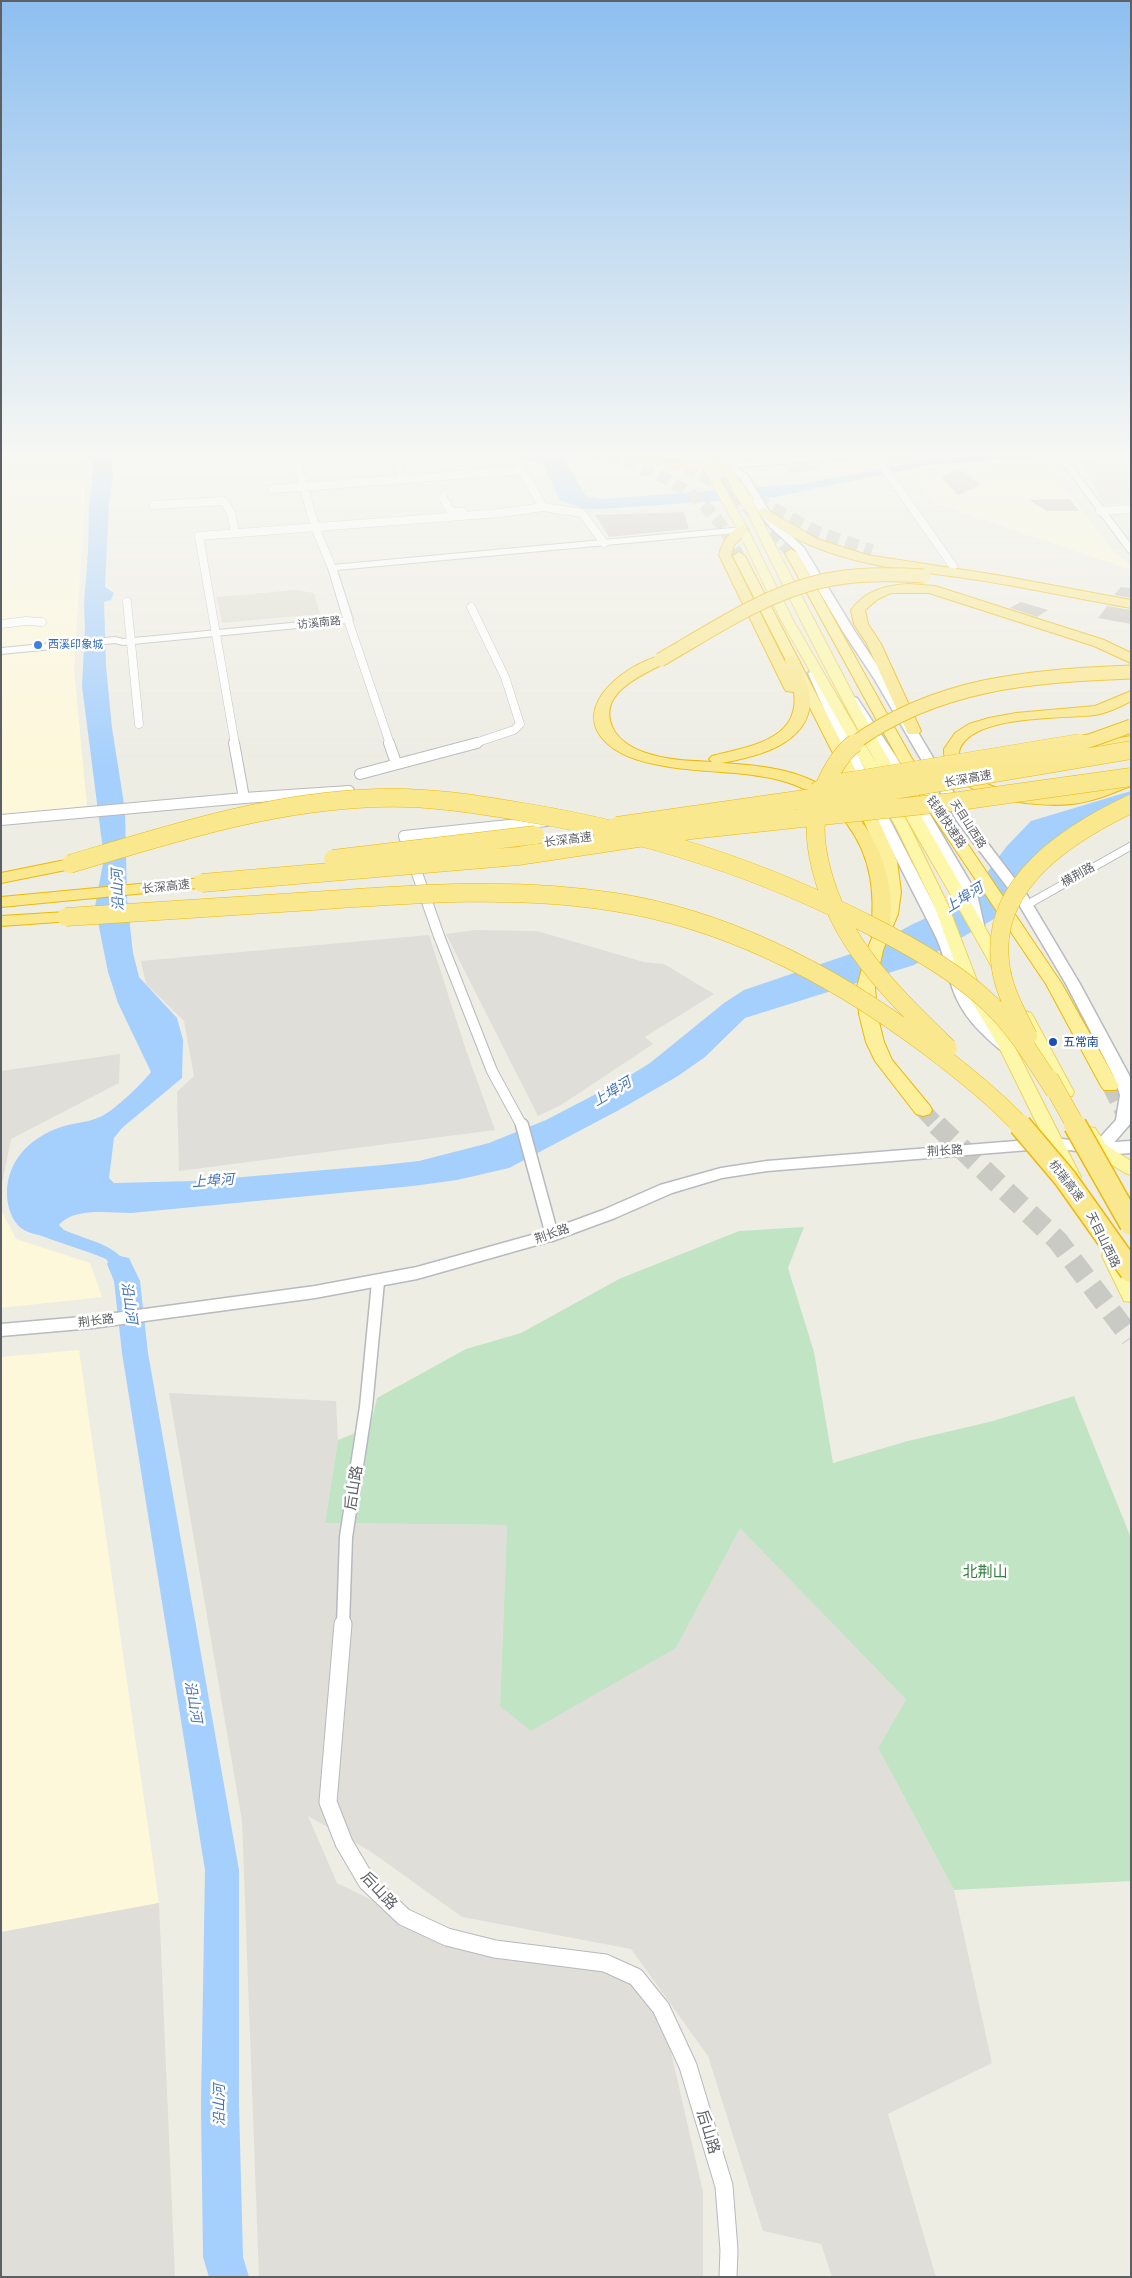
<!DOCTYPE html>
<meta charset="utf-8">
<style>
body{margin:0}
#map{position:relative;width:1132px;height:2278px;overflow:hidden;background:#eeede4;font-family:Inter,sans-serif}
canvas{display:block}
.frame{position:absolute;inset:0;border:2px solid #5c5f64;pointer-events:none}
</style>
<div id="map">
<canvas width="1132" height="2278"></canvas>
<div class="frame"></div>
</div>
<script>
const c = document.querySelector('canvas').getContext('2d');
c.lineJoin = 'round';
function paint(path, color) {
  c.fillStyle = color;
  c.fill(path, 'evenodd');
}
function strokePath(path, color, width, dash) {
  c.strokeStyle = color;
  c.lineWidth = width;
  c.lineCap = dash ? 'butt' : 'round';
  c.setLineDash(dash || []);
  c.stroke(path);
}
function drawText(font, color, halo, rows, align = 'center') {
  c.font = font + ' Inter,"Noto Sans SC",sans-serif';
  c.lineWidth = 5;
  c.setLineDash([]);
  c.textBaseline = 'middle';
  c.strokeStyle = halo;
  c.fillStyle = color;
  for (const [text, x, y, turn = 0] of rows) {
    c.save();
    c.translate(x, y);
    c.rotate((+turn || 0) * Math.PI / 180);
    c.textAlign = isNaN(turn) ? turn : align;
    if (halo) c.strokeText(text, 0, 0);
    c.fillText(text, 0, 0);
    c.restore();
  }
}
const commercial = new Path2D(`
 M1,451H83L87,464L74,670L87,807L1,815Z
 M1044,462L1113,551L1131,565V570L938,504L913,475Z
 M1,1210L16,1239L90,1263L102,1297L1,1308Z
 M79,1350L159,1903L1,1932V1357Z`);
const industrial = new Path2D(`
 M1131,453V503L1104,504L1078,458Z
 M475,930L537,931L644,962L664,964L714,994L645,1037L653,1044L561,1105L538,1116L446,934Z
 M429,935L466,1050L495,1130L179,1171L177,1092L194,1076L184,1021L146,984L141,961Z
 M120,1054L119,1083L11,1139L1,1189V1071Z
 M169,1393L336,1401L338,1440L325,1523L507,1525L500,1706L676,1648L740,1527L908,1695L878,1748L954,1890L992,2063L888,2114L936,2277H832L821,2244L763,2231L708,2056L631,1949L462,1917L370,1851L308,1816L337,1883L447,1937L636,1977L661,2008L703,2192V2277H259L242,1821Z
 M159,1903L175,2277H1V1932Z`);
const education = new Path2D(`
 M296,590L314,593L320,614L222,623L217,597Z`);
const green = new Path2D(`
 M804,1227L788,1268L814,1352L833,1463L908,1441L993,1421L1074,1396L1131,1538V1881L954,1890L878,1748L906,1699L740,1528L676,1648L531,1731L500,1706L507,1525L325,1523L338,1440L370,1427L377,1398L466,1349L521,1333L619,1279L739,1231Z`);
const water = new Path2D(`
 M88,451H111L113,476L109,504L105,587L114,593L111,600L104,602L106,666L112,728L125,810L127,899L133,953L139,977L177,1018L183,1040L182,1078L122,1128L114,1138L109,1178L114,1183L196,1181L383,1165L419,1161L489,1143L546,1120L621,1081L650,1063L724,1003L744,990L871,947L911,925L982,892L986,874L1007,846L1031,821L1131,791V809L1089,831L1020,887L994,919L914,965L745,1018L705,1057L678,1076L619,1110L509,1168L457,1180L413,1186L131,1213C109,1213 74,1207 59,1225L64,1230C105,1247 125,1244 140,1293L117,1296L114,1270L106,1259C85,1250 63,1244 42,1236C36,1234 29,1233 24,1230C12,1223 7,1206 7,1193C7,1158 34,1134 68,1125C81,1122 96,1121 107,1113C117,1107 145,1081 151,1072L118,1003L108,972L95,907L104,858L82,686L85,628L84,604L88,551L89,504L92,483L93,465Z
 M476,451C495,451 547,447 561,457C569,463 580,487 586,496L603,499L802,484L933,459L1041,451H1112L928,465L775,497L603,509H584L560,500L543,464L529,460Z`);
const river = new Path2D(`
 M120,1256L129,1258L140,1281L148,1353L239,1870V2105L243,2257L249,2277H209L203,2257L201,2105L205,1870L122,1353L114,1281L107,1264L111,1258Z`);
const building = new Path2D(`
 M789,451L813,453L855,451L789,456Z
 M931,451H948V459L890,464L885,459L924,456Z
 M642,463L652,465V476H640Z
 M814,463L819,470L788,473L789,465Z
 M957,469L971,476L980,485L958,495L941,477Z
 M1070,499L1079,511H1047L1029,500Z
 M684,512L689,529L609,537L595,515Z
 M1121,587L1131,588V598L1114,595Z
 M1021,602L1048,610L1037,617L1010,608Z
 M1107,606L1131,610V624L1098,618Z`);
const trunkTunnelFar2 = new Path2D(`
 M591,451C637,464 683,479 715,517C725,528 731,543 739,556
 M634,451C709,470 741,495 791,553`);
const trunkTunnelFar1 = new Path2D(`
 M1110,1086L1130,1126
 M923,1110L938,1126`);
const trunkTunnel = new Path2D(`
 M937,1125L1058,1241L1131,1338
 M1130,1125L1131,1127`);
const motorwayTunnel = new Path2D(`
 M702,472L817,532L872,551`);
const minorFar3 = new Path2D(`
 M302,451L296,459L315,527L332,568
 M393,451L403,479
 M422,451L517,461L543,507
 M875,455L953,566
 M273,489L523,470
 M443,498L451,512H462
 M154,505L224,501L231,513L235,533
 M1100,511L1131,509
 M127,602L139,724
 M471,607L505,677L520,724L514,730L472,744
 M348,620L390,744
 M1,624L26,621L42,622
 M235,744L199,536L501,513L543,507L582,513L604,543`);
const minorFar2 = new Path2D(`
 M234,743L244,798
 M389,743L396,763
 M360,774L477,743
 M1,820L244,798L349,791
 M522,1126L492,1071L439,936L404,836L547,821`);
const minorFar1 = new Path2D(`
 M522,1125L552,1235
 M1099,1149L1131,1147
 M343,1625L346,1537L366,1407L378,1282`);
const minor = new Path2D(`
 M343,1624L328,1802L344,1843L367,1882L404,1917L447,1937L495,1949L605,1963L636,1977L661,2008L688,2066L724,2186L729,2250L728,2277`);
const tertiary = new Path2D(`
 M1053,451H1061L1131,544V553L1128,552Z
 M743,527L747,530L746,532L337,570L353,620L348,623L123,645L115,643L1,654V648L115,637L123,639L343,618L328,568L332,565Z
 M1131,842V850L1029,908L1025,909L1019,905Z`);
const secondary = new Path2D(`
 M690,451H700L712,465L710,467H704L696,460Z
 M708,451H718L720,457H738L740,459L738,461L883,451H929L924,454L735,467L747,474L769,511L778,523L804,548L854,630L887,680L970,820L1027,895L1080,984L1129,1075L1131,1080L1130,1124L1105,1153L1099,1154L1054,1148L767,1171L722,1178L672,1193L615,1218L558,1239L417,1279L315,1298L93,1328L1,1336V1324L93,1316L315,1286L417,1267L546,1231L603,1210L660,1185L721,1168L767,1161L1054,1138L1095,1143L1116,1120L1120,1095L1113,1075L1066,984L1014,896L957,821L875,680L842,630L795,550L770,527L760,514L740,478L721,467L719,465L722,463L714,462Z
 M814,670L820,673C859,763 905,849 950,936C958,952 961,970 967,987C975,1012 993,1029 1013,1046L1016,1049L1013,1052H1003C981,1034 961,1015 952,987C946,969 943,950 934,933C890,847 846,762 808,673Z
 M853,697L857,698L897,758L977,894L984,925L982,928H972L970,925L963,894L885,758L847,701Z`);
const primary = new Path2D(`
 M601,451H621L671,461L711,462L709,459L714,456L728,463L743,488L742,490H734L721,468H714L748,530L793,620L876,763L912,831L948,905L979,986L1016,1049L1081,1177L1078,1181L1072,1183L1066,1181L1063,1177L1000,1049L963,986L934,905L898,831L862,763L781,620L738,530L703,468L671,467L606,454Z
 M748,500L753,503L869,725L1011,973L1009,976H997L995,973C967,921 936,870 907,819C849,715 794,610 743,503Z
 M1025,1011L1031,1013L1033,1016L1074,1092L1072,1096H1060L1058,1092L1017,1016L1019,1013Z
 M1089,1127L1095,1128L1106,1145L1131,1161V1175L1125,1173L1093,1153L1080,1132L1083,1128Z
 M1111,1250L1118,1252L1131,1277V1302L1124,1301L1102,1256L1104,1252Z`);
const trunk = new Path2D(`
 M791,549L797,553L911,757L948,815L1062,984L1119,1086L1116,1090H1104L1101,1086L1046,984L932,815L897,757L785,553Z
 M739,552L745,556L859,777L897,861L901,892L898,914L883,950L875,987L877,1014L884,1042L892,1060L930,1106L932,1110L930,1114L923,1116L916,1114L875,1061L866,1042L859,1014L857,987L867,950L882,914L885,892L881,861L845,777L733,556Z`);
const motorway = new Path2D(`
 M764,508L817,539L867,555L997,575L1131,600V608C1080,599 1029,588 978,580C921,571 861,568 808,544C790,537 775,526 760,515L758,512L760,509Z
 M743,526L749,530L734,545L731,555L786,664L785,660L787,657L792,656L799,660C803,673 810,687 810,701C809,745 755,757 721,763C751,765 783,767 811,780C854,798 886,848 890,894C892,908 890,922 889,936L886,940H874L871,936C875,895 873,859 847,824C802,765 735,777 670,767C652,764 631,760 616,750C562,715 620,666 660,656L665,657L667,660L665,663C642,675 598,693 612,726C617,739 630,747 643,752C665,760 689,761 712,762L709,759L712,756C746,747 801,741 794,692L786,691L784,688L719,555C722,543 730,529 743,526Z
 M909,584L935,586L1104,640L1131,653V663L1094,646L929,593H891L878,599L865,610L868,624L881,644L921,731L918,734H908L867,644L854,624L851,610C866,590 886,585 909,584Z
 M1131,691V701C1120,707 1107,713 1095,715C1064,719 968,714 959,752C964,794 1044,799 1076,794C1095,791 1112,781 1131,776V786C1112,793 1093,802 1072,804C1037,808 942,799 944,749L955,733L969,724L989,718L1016,713L1095,706Z
 M1131,736V746L1059,758L1054,756L1051,753L1054,750L1059,748Z
 M579,834L585,836L587,839L585,842L539,849L533,847L531,844L533,841L539,839Z
 M70,859L76,860L78,864L76,868L1,883V873Z
 M202,878L208,879L210,883L208,887L1,907V897Z
 M66,912L72,913L75,917L72,921L1,926V916Z`);
const primaryBridge = new Path2D(`
 M738,488L748,503`);
const motorwayBridgeFar2 = new Path2D(`
 M660,660C714,629 770,590 832,579C863,573 894,574 924,576
 M853,744C936,683 1031,676 1131,672
 M1072,744L1089,741L1131,726`);
const motorwayBridgeFar1 = new Path2D(`
 M855,743C840,754 830,773 823,790C813,816 814,840 821,868C840,945 893,994 948,1048
 M816,792L827,785L1080,743
 M806,805L1131,750
 M617,826L819,797
 M333,859L535,835
 M70,864C170,834 272,801 377,798C426,796 475,804 523,812C645,832 763,869 873,927C913,947 953,970 986,1000C1015,1026 1034,1059 1055,1091
 M202,883L518,856L691,830L952,802L1131,777
 M66,917C148,912 230,907 312,901C412,894 514,886 614,902C730,920 835,976 928,1046C960,1070 993,1096 1021,1126
 M1028,1036C1016,1012 1002,988 1000,961C991,882 1070,833 1131,804
 M1049,1078L1076,1126`);
const motorwayBridge = new Path2D(`
 M1020,1125L1065,1178L1131,1271
 M1075,1125L1131,1224`);
const markers = [
 [38,645,5,"#3f7fe0"],
 [1053,1042,5,"#1a4fb4"]
];
const farStreetnames = [
 ["访溪南路",319,623,-6],
 ["天目山西路",968,824,57]
];
const farShopnames = [
 ["西溪印象城",48,645]
];
const streetNames = [
 ["长深高速",968,779,-10],
 ["钱塘快速路",946,822,56],
 ["长深高速",568,840,-7],
 ["横荆路",1078,875,-29],
 ["长深高速",166,887,-6],
 ["荆长路",945,1151,-4],
 ["杭瑞高速",1066,1181,52],
 ["荆长路",552,1234,-19],
 ["天目山西路",1103,1240,64],
 ["荆长路",96,1321,-7]
];
const transitNames = [
 ["五常南",1063,1042]
];
const waterNames = [
 ["沿山河",118,890,-92],
 ["上埠河",964,898,-32],
 ["上埠河",612,1092,-31],
 ["上埠河",213,1181,-4],
 ["沿山河",129,1303,82],
 ["沿山河",193,1702,80],
 ["沿山河",220,2105,-90]
];
const nearStreetnames = [
 ["后山路",354,1488,-81],
 ["后山路",379,1891,47],
 ["后山路",708,2132,73]
];
const nearParknames = [
 ["北荆山",985,1572]
];
paint(commercial, '#fdf8da');
paint(industrial, '#e0ded8');
paint(education, '#dedcd2');
paint(green, '#c1e5c4');
paint(water, '#a5cffd');
paint(river, '#a5cffd');
paint(building, '#cac7c1');
strokePath(trunkTunnelFar2, '#cacac4', 12, [12, 6]);
strokePath(trunkTunnelFar1, '#cacac4', 16, [16, 8]);
strokePath(trunkTunnel, '#cacac4', 21, [21, 11]);
strokePath(motorwayTunnel, '#cacac4', 13, [13, 7]);
strokePath(minorFar3, '#b6b9be', 9);
strokePath(minorFar2, '#b6b9be', 12);
strokePath(minorFar1, '#b6b9be', 15);
strokePath(minor, '#b6b9be', 19);
strokePath(tertiary, '#b6b9be', 2);
strokePath(secondary, '#b7babf', 3);
strokePath(primary, '#eed25d', 2);
strokePath(trunk, '#ecb906', 2);
strokePath(motorway, '#ecb906', 2);
strokePath(minorFar3, '#fff', 8);
strokePath(minorFar2, '#fff', 10);
strokePath(minorFar1, '#fff', 12);
strokePath(minor, '#fff', 17);
paint(tertiary, '#fff');
paint(secondary, '#fff');
paint(primary, '#fdf7aa');
paint(trunk, '#fcf09c');
paint(motorway, '#fae88f');
strokePath(primaryBridge, '#eed25d', 14, []);
strokePath(motorwayBridgeFar2, '#ecb906', 15, []);
strokePath(motorwayBridgeFar1, '#ecb906', 19, []);
strokePath(motorwayBridge, '#ecb906', 25, []);
strokePath(primaryBridge, '#fdf7aa', 12);
strokePath(motorwayBridgeFar2, '#fae88f', 13);
strokePath(motorwayBridgeFar1, '#fae88f', 18);
strokePath(motorwayBridge, '#fae88f', 22);
const sky = c.createLinearGradient(0, 0, 0, 770);
sky.addColorStop(0, '#8dbff0');
sky.addColorStop(0.59, '#f7f7f3');
sky.addColorStop(1, '#f7f7f300');
c.fillStyle = sky;
c.fillRect(0, 0, 1132, 770);
for (const [x, y, r, color] of markers) {
  const dot = new Path2D();
  dot.arc(x, y, r, 0, 2 * Math.PI);
  c.fillStyle = color;
  c.fill(dot);
  strokePath(dot, '#fff', 2);
}
drawText('11px', '#5c5f64', '#fff', farStreetnames);
drawText('11px', '#366cbe', '#fff', farShopnames, 'left');
drawText('12px', '#5c5f64', '#fff', streetNames);
drawText('12px', '#164399', '#fff', transitNames, 'left');
drawText('italic 14px', '#4572b7', '#fff', waterNames);
drawText('15px', '#5c5f64', '#fff', nearStreetnames);
drawText('15px', '#368140', '#fff', nearParknames);
</script>
